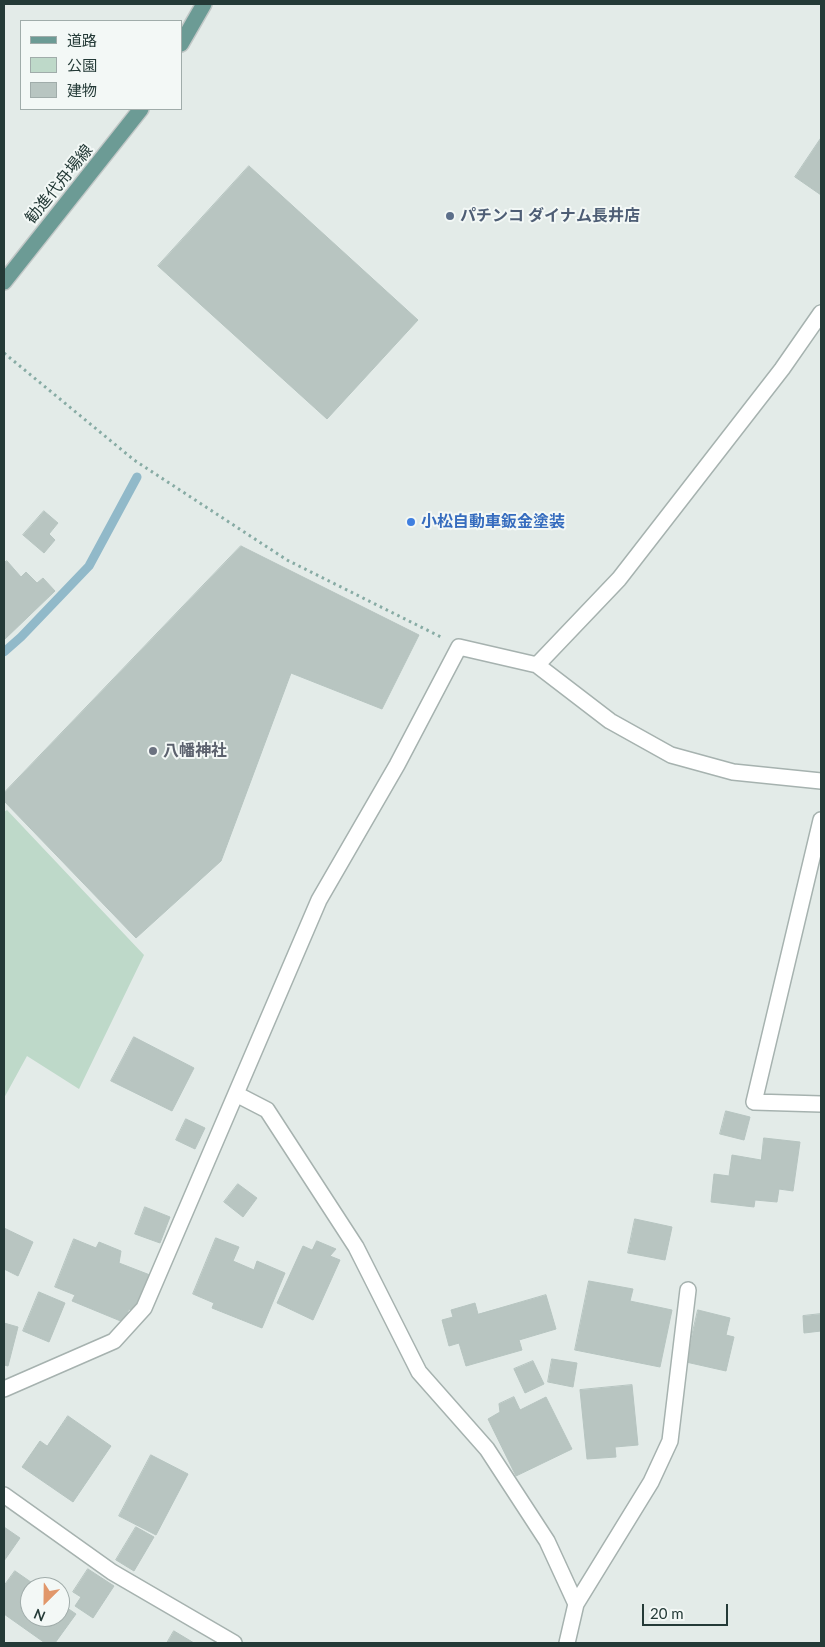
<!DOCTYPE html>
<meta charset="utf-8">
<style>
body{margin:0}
#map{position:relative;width:825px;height:1647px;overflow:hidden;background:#e3ebe8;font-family:Lato,"Noto Sans JP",sans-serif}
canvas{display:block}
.frame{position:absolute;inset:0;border:5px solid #243a37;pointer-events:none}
.legend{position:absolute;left:20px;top:20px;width:162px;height:90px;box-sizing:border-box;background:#f3f8f6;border:1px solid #a0acaa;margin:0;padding:6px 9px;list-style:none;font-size:15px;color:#243a37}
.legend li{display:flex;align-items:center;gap:10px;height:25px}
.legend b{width:25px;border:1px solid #a0acaa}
.north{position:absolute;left:20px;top:1577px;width:50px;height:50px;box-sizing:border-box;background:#f3f8f6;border:1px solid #a0acaa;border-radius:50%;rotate:203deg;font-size:14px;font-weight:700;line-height:20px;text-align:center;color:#243a37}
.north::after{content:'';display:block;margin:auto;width:18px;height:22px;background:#e1976a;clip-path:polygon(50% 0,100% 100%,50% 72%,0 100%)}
.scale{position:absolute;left:642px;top:1604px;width:86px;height:22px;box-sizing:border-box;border:2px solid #243a37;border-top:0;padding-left:6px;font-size:15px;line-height:18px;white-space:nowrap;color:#243a37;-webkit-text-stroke:4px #f3f8f6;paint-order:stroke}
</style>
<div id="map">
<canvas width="825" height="1647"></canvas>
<div class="frame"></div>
<ul class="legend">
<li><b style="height:6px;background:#6c9b95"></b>道路</li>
<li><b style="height:14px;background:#bed9c9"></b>公園</li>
<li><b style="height:14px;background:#b8c5c1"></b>建物</li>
</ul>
<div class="north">N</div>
<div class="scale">20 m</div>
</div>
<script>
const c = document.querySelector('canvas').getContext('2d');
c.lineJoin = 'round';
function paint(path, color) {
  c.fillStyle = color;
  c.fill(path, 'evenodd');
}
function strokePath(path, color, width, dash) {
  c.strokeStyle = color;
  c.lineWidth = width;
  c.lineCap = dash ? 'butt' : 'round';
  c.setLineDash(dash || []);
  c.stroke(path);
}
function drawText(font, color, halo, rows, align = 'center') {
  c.font = font + ' Lato,"Noto Sans JP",sans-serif';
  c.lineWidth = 4;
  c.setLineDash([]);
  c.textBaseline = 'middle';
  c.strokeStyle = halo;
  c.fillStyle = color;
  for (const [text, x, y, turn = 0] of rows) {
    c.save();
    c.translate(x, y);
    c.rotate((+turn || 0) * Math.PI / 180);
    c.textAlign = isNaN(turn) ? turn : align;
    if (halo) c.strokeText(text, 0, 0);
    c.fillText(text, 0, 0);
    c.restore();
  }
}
const green = new Path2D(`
 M7,810L144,955L79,1089L27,1056L4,1098V812Z`);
const stream = new Path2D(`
 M4,652L21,637L89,566L137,477`);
const building = new Path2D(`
 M821,138V195L795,177Z
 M249,166L418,320L327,419L158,266Z
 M44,511L58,523L49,534L55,540L44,553L23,535Z
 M241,546L419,635L382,709L291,673L221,861L136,938L4,801V793Z
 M7,561L21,577L26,572L37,583L43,578L55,591L4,640V563Z
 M134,1037L194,1068L172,1111L111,1081Z
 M726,1111L750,1117L744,1140L720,1134Z
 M186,1119L205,1128L195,1149L176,1140Z
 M764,1138L800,1142L793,1191L779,1189L777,1202L755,1200L754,1207L711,1202L714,1174L729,1176L732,1155L761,1160Z
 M238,1184L257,1198L243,1217L224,1202Z
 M145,1207L170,1217L160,1243L135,1234Z
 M635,1219L672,1227L665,1260L628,1253Z
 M4,1228L33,1242L18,1276L4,1269Z
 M216,1238L239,1247L233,1261L254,1270L257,1261L285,1273L262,1328L212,1308L214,1303L193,1294Z
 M74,1239L96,1248L99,1242L121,1251L119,1263L150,1275L135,1312L129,1309L123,1322L72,1301L75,1295L55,1287Z
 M317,1241L336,1249L330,1256L340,1260L313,1320L277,1303L303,1246L312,1250Z
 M589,1281L633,1289L630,1301L672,1310L660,1367L575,1350Z
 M39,1292L65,1303L49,1342L23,1331Z
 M546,1295L556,1329L519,1340L522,1350L466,1366L459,1343L449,1346L442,1320L453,1317L451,1310L475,1303L478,1314Z
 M698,1310L730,1318L726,1335L734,1337L726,1371L686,1362Z
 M821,1314V1331L804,1333L803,1316Z
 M4,1323L18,1327L8,1366L4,1365Z
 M552,1359L577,1363L573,1387L548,1382Z
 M533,1361L544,1384L525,1393L514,1369Z
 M632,1385L638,1445L615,1447L616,1457L587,1459L580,1390Z
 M514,1397L520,1410L546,1397L572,1449L516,1476L488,1419L500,1412L499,1404Z
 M68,1416L111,1446L73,1502L22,1467L40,1441L47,1446Z
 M151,1455L188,1474L156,1535L119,1516Z
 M4,1527L20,1538L4,1561Z
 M136,1527L154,1537L134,1571L116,1560Z
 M88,1569L114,1586L93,1618L75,1606L81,1597L73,1592Z
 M15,1571L38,1587H30V1617H60V1603L76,1614L55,1643H45L4,1614V1586Z
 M174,1631L194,1643H167Z`);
const path = new Path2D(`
 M4,353L134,460L287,560L441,637`);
const minor = new Path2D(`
 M537,665L619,579L782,369L821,313
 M821,820L754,1102L821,1104
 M236,1094L267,1110L356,1247L419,1372L487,1449L547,1541L576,1604L567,1643
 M4,1389L114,1341L144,1308L319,900L397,765L459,647L537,665L610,721L671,755L733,772L821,781
 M4,1495L112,1572L234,1643
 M576,1604L651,1482L670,1441L688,1290`);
const major = new Path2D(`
 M181,44L204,4
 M4,282L141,109`);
const markers = [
 [450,216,5,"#5c6f8a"],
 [411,522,5,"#3f7fe0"],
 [153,751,5,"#6b7280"]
];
const streetNames = [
 ["勧進代舟場線",59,184,-51]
];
const serviceNames = [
 ["パチンコ ダイナム長井店",460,216]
];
const shopNames = [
 ["小松自動車鈑金塗装",421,522]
];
const worshipNames = [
 ["八幡神社",163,751]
];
paint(green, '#bed9c9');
strokePath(stream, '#91b9c9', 9);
paint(building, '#b8c5c1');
strokePath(building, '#b6c4c0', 1);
strokePath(minor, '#a6b2af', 18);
strokePath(major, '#c2c8c7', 18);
strokePath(path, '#87aba4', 3, [2.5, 4]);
strokePath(minor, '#fff', 15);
strokePath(major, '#6c9b95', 15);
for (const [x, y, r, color] of markers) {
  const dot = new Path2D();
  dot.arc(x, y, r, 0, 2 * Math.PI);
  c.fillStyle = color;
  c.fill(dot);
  strokePath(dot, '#f3f8f6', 2);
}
drawText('16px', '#243a37', '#f3f8f6', streetNames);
drawText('bold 16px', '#4e5e75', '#f3f8f6', serviceNames, 'left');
drawText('bold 16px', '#366cbe', '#f3f8f6', shopNames, 'left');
drawText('bold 16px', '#5b616d', '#f3f8f6', worshipNames, 'left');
</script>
